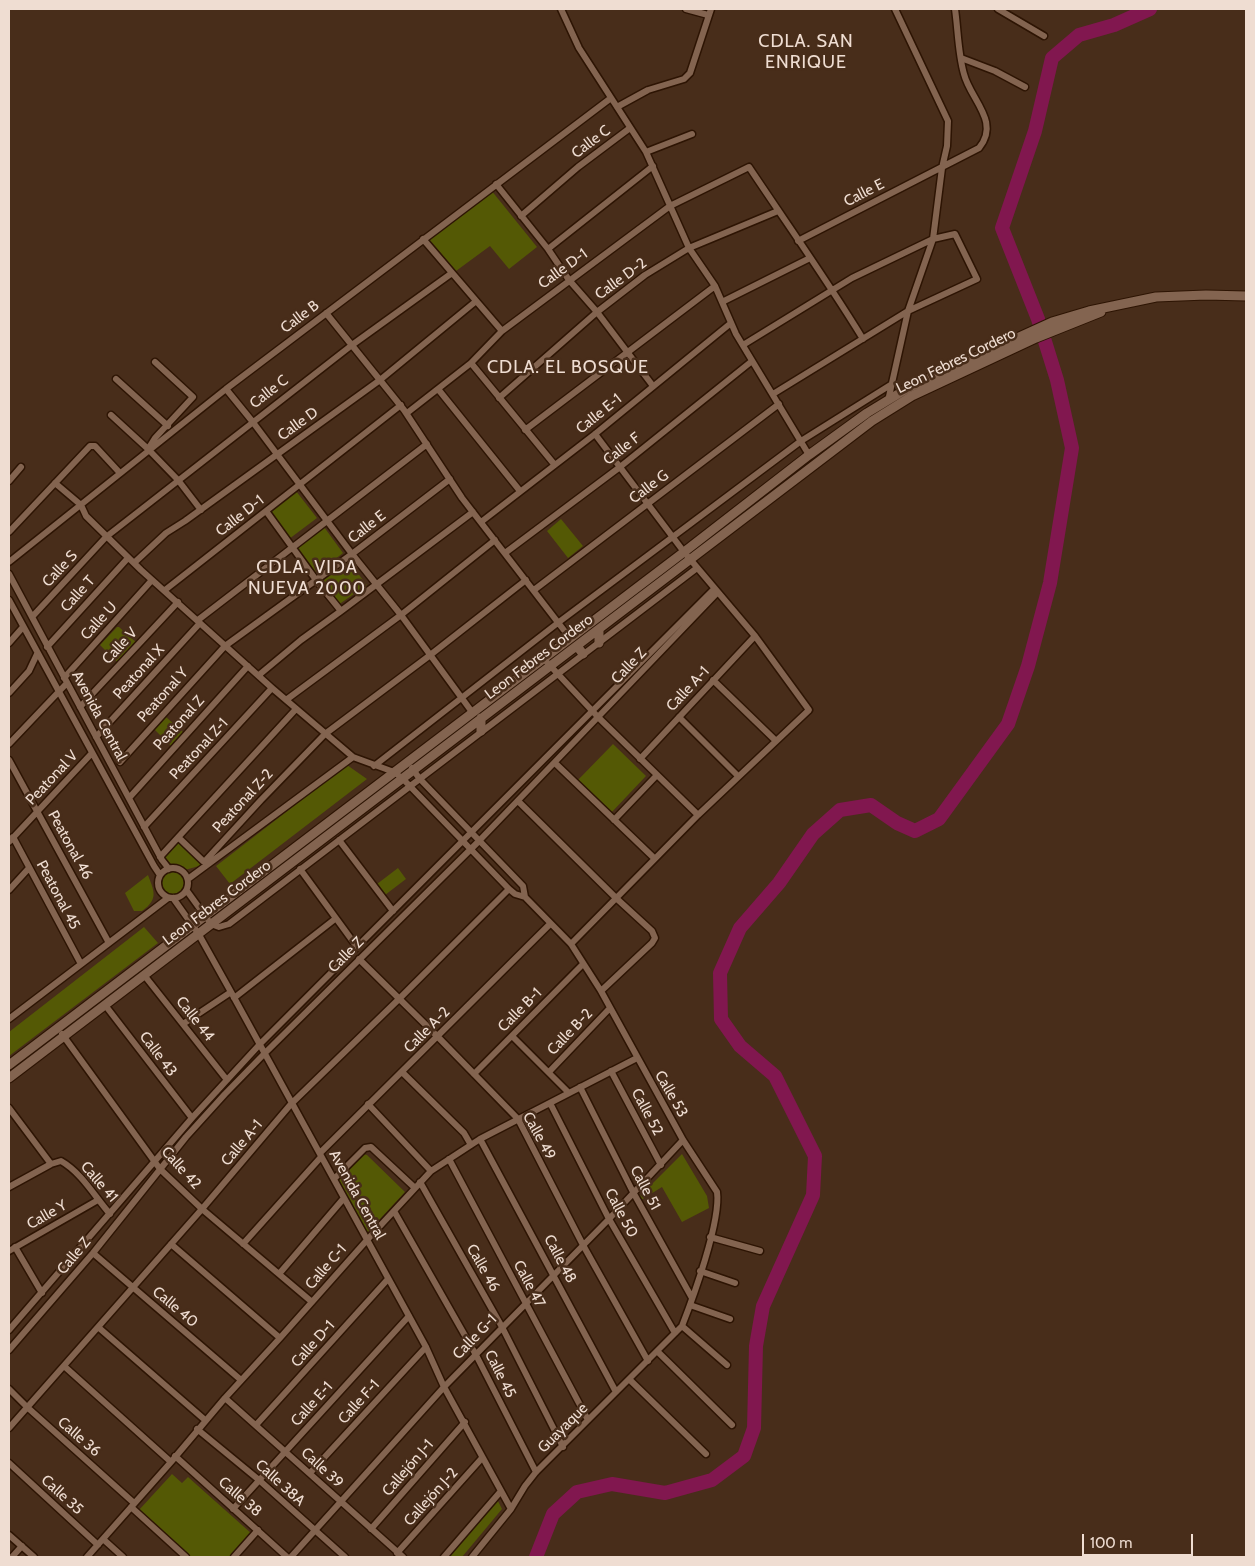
<!DOCTYPE html>
<meta charset="utf-8">
<style>
body{margin:0}
#map{position:relative;width:1255px;height:1566px;overflow:hidden;background:#482d1a;font-family:Cabin,sans-serif}
canvas{display:block}
.frame{position:absolute;inset:0;border:10px solid #efddd2;pointer-events:none}
.scale{position:absolute;left:1082px;top:1534px;width:111px;height:22px;box-sizing:border-box;border:2px solid #efddd2;border-top:0;padding-left:6px;font-size:15px;line-height:18px;white-space:nowrap;color:#efddd2;-webkit-text-stroke:4px #482d1a;paint-order:stroke}
</style>
<div id="map">
<canvas width="1255" height="1566"></canvas>
<div class="frame"></div>
<div class="scale">100 m</div>
</div>
<script>
const c = document.querySelector('canvas').getContext('2d');
c.lineJoin = 'round';
function paint(path, color) {
  c.fillStyle = color;
  c.fill(path, 'evenodd');
}
function strokePath(path, color, width, dash) {
  c.strokeStyle = color;
  c.lineWidth = width;
  c.lineCap = dash ? 'butt' : 'round';
  c.setLineDash(dash || []);
  c.stroke(path);
}
function drawText(font, color, halo, rows, align = 'center') {
  c.font = font + ' Cabin,sans-serif';
  c.lineWidth = 5;
  c.setLineDash([]);
  c.textBaseline = 'middle';
  c.strokeStyle = halo;
  c.fillStyle = color;
  for (const [text, x, y, turn = 0] of rows) {
    c.save();
    c.translate(x, y);
    c.rotate((+turn || 0) * Math.PI / 180);
    c.textAlign = isNaN(turn) ? turn : align;
    if (halo) c.strokeText(text, 0, 0);
    c.fillText(text, 0, 0);
    c.restore();
  }
}
const green = new Path2D(`
 M491,190L537,247L509,269L490,246L456,271L428,238Z
 M296,491L317,518L289,539L269,511Z
 M561,519L583,546L568,558L547,531Z
 M324,527L343,553L315,575L297,548Z
 M348,561L367,585L338,605L321,582Z
 M117,627H119L137,643L118,663L100,645Z
 M166,717L184,733L172,747L154,729Z
 M613,744L646,776L610,814L576,782Z
 M347,765L367,779L230,884L216,866Z
 M180,841L203,863L199,866L185,870L180,867L172,865L163,856Z
 M398,868L406,879L385,895L377,884Z
 M160 883a13 13 0 1 1 26 0a13 13 0 1 1-26 0Z
 M148,875C154,891 159,899 142,911H134L125,893Z
 M144,927L158,943L9,1056V1032Z
 M363,1154L367,1155L405,1192L368,1232L366,1231L337,1178Z
 M682,1154L707,1196L709,1208L682,1222L662,1187L641,1200L639,1197Z
 M172,1474L182,1483L188,1477L252,1534L231,1557H191L139,1510Z
 M497,1499L502,1509L462,1557H447Z`);
const river = new Path2D(`
 M536,1557L553,1514L577,1492L612,1484L665,1493L712,1480L744,1456L754,1428L756,1346L763,1306L813,1195L815,1156L775,1076L740,1046L721,1019L720,973L740,928L779,883L813,834L840,810L871,805L897,823L915,831L939,819L1008,724L1028,666L1050,583L1072,448L1057,380L1038,319L1002,228L1035,131L1052,58L1079,35L1114,25L1150,9`);
const minor = new Path2D(`
 M561,9L579,48L646,152L689,248L715,286L736,334L809,455
 M686,9L708,15
 M998,9L1044,36
 M961,58L995,71L1025,87
 M617,107L648,90L684,79L690,73L711,9
 M646,152L692,134
 M496,184L548,249L569,280L597,312L653,386
 M521,216L578,167L630,128
 M423,239L502,331
 M798,241L979,148C1001,122 970,99 964,74C958,53 958,30 955,9
 M548,249L653,166
 M722,302L810,258
 M326,313L404,410L462,498L570,638
 M743,345L852,278L933,239L955,234L977,279L908,311L773,394
 M155,362L193,397L155,438L148,449L178,480L201,510
 M471,363L554,464
 M116,379L168,426
 M226,389L252,421L352,554L401,615L472,712
 M438,389L520,491
 M499,398L597,312L645,275L689,248L778,211
 M888,401L908,311L933,239L942,168L947,146L948,121L895,9
 M407,413L471,363L502,331L670,206L749,167C787,224 827,280 863,339
 M111,415L148,449
 M525,430L715,286
 M9,481L21,467
 M55,483L81,505L86,516L141,570L272,688L353,757
 M266,511L316,580L341,611
 M481,522L595,434L731,323
 M9,532L90,446H95L119,472
 M505,553L620,467L752,361
 M9,562L226,389L611,98
 M134,563L166,533L185,521L380,380L475,302
 M9,574L162,860L169,869
 M165,590L401,405
 M534,590L779,404
 M9,600L154,866L160,875
 M32,617L106,537L352,345L452,273
 M198,620L427,444
 M9,643L23,627
 M47,647L128,558
 M543,658L598,717L698,815
 M259,675L301,640L341,611L473,512
 M64,678L152,580
 M713,680L776,741
 M9,693L29,671L37,654
 M286,700L401,615L495,540
 M80,707L178,602
 M679,717L738,776
 M96,737L200,623
 M9,744L67,683
 M640,759L755,636
 M9,760L109,943
 M120,762L225,646L352,554L450,479
 M555,763L654,858
 M374,766L559,622L801,441L892,384
 M412,768L419,778L523,886L525,897L571,944L601,991L683,1140L717,1192C721,1221 693,1298 682,1326L536,1472L525,1486L511,1509L472,1557
 M129,798L248,666
 M518,801L616,898L652,931L655,938L652,943L601,991
 M614,820L657,775
 M144,827L272,688
 M13,837L81,964
 M179,838L203,861L206,860L261,800L325,734L429,656L526,580
 M339,840L393,911
 M9,842L92,753
 M160,857L296,709
 M158 883a15 15 0 1 1 30 0a15 15 0 1 1-30 0Z
 M300,869L357,947
 M188,879L353,757L394,772L403,779L509,889L515,894L525,897
 M9,890L29,868
 M187,891L211,924L219,927L229,924L697,568
 M173,898L198,933L231,992L426,1347L444,1387L511,1509
 M571,944L698,815L809,710L755,636L684,552L595,434
 M359,959L438,1037L518,1119L583,1245L648,1361
 M144,975L227,1080
 M234,998L335,919
 M105,1005L192,1118
 M9,1019L168,898
 M183,1024L231,992
 M62,1034L160,1169L202,1209L312,1302
 M512,1036L569,1093
 M611,1071L661,1165
 M402,1072L464,1133L471,1145
 M549,1072L610,1008
 M474,1074L583,964
 M580,1087L633,1192L692,1298
 M550,1103L609,1219L675,1333
 M368,1104L431,1171
 M9,1108L51,1164L61,1161C82,1173 95,1197 110,1214
 M480,1139L616,1392
 M320,1153L550,924
 M449,1159L588,1420
 M334,1179L365,1148L371,1147L415,1188
 M420,1182L502,1327L563,1447
 M9,1187L51,1164
 M394,1211L476,1355L536,1472
 M710,1237L760,1251
 M171,1244L280,1338
 M243,1244L321,1157
 M15,1247L42,1293
 M9,1251L98,1200
 M93,1253L241,1380
 M700,1271L735,1283
 M279,1274L344,1198
 M690,1305L730,1319
 M682,1326L727,1365
 M98,1327L205,1420
 M9,1330L192,1118L260,1044L714,589
 M9,1350L93,1253L186,1137L225,1094L264,1054L479,841L717,593
 M657,1351L732,1425
 M64,1366L171,1462
 M630,1380L706,1454
 M9,1389L27,1407L134,1503
 M225,1398L403,1557
 M256,1425L388,1279
 M9,1428L202,1209L291,1104L399,999L509,889
 M197,1429L259,1480L345,1557
 M175,1456L287,1557
 M9,1463L98,1545
 M310,1473L426,1347
 M131,1507L186,1557
 M233,1509L409,1316
 M371,1529L465,1422
 M9,1535L34,1557
 M103,1539L123,1557
 M397,1553L482,1458
 M12,1557L22,1546
 M87,1557L171,1462L225,1398L280,1338L367,1240L431,1171L480,1139L637,1058
 M234,1557L258,1530
 M291,1557L444,1387L609,1219L683,1140
 M444,1557L501,1491`);
const tertiary = new Path2D(`
 M599,643V629
 M577,646L583,654
 M481,731V718
 M9,1065L684,552L809,455L867,413L908,388L1019,337L1052,322L1089,311L1156,297L1206,295L1246,296
 M9,1078L872,421L912,396L1036,338L1101,312`);
const streetNames = [
 ["Calle C",591,142,-37],
 ["Calle E",864,193,-27],
 ["Calle D-1",563,269,-36],
 ["Calle D-2",621,279,-36],
 ["Calle B",300,317,-37],
 ["Leon Febres Cordero",956,361,-26],
 ["Calle C",269,392,-38],
 ["Calle E-1",599,414,-39],
 ["Calle D",298,424,-36],
 ["Calle F",622,449,-38],
 ["Calle G",649,487,-37],
 ["Calle D-1",240,516,-38],
 ["Calle E",367,527,-38],
 ["Calle S",60,569,-47],
 ["Calle T",78,594,-48],
 ["Calle U",99,621,-48],
 ["Calle V",120,646,-47],
 ["Leon Febres Cordero",539,657,-37],
 ["Calle Z",629,666,-46],
 ["Peatonal X",139,672,-48],
 ["Calle A-1",688,689,-47],
 ["Peatonal Y",163,695,-48],
 ["Avenida Central",99,716,62],
 ["Peatonal Z",179,723,-48],
 ["Peatonal Z-1",199,749,-47],
 ["Peatonal V",52,778,-47],
 ["Peatonal Z-2",243,801,-47],
 ["Peatonal 46",70,845,61],
 ["Peatonal 45",58,895,62],
 ["Leon Febres Cordero",217,903,-37],
 ["Calle Z",346,955,-45],
 ["Calle B-1",520,1010,-45],
 ["Calle 44",195,1019,52],
 ["Calle A-2",427,1030,-45],
 ["Calle B-2",570,1032,-46],
 ["Calle 43",158,1054,53],
 ["Calle 53",671,1094,60],
 ["Calle 52",647,1112,62],
 ["Calle 49",539,1136,61],
 ["Calle A-1",242,1143,-50],
 ["Calle 42",181,1168,48],
 ["Calle 41",99,1182,49],
 ["Calle 51",645,1188,62],
 ["Avenida Central",357,1195,61],
 ["Calle 50",621,1213,62],
 ["Calle Y",47,1215,-30],
 ["Calle Z",74,1256,-50],
 ["Calle 48",560,1259,62],
 ["Calle C-1",326,1267,-49],
 ["Calle 46",483,1268,60],
 ["Calle 47",529,1284,62],
 ["Calle 40",175,1307,40],
 ["Calle G-1",475,1337,-46],
 ["Calle D-1",313,1344,-48],
 ["Calle 45",500,1374,63],
 ["Calle F-1",359,1402,-48],
 ["Calle E-1",312,1404,-48],
 ["Guayaque",563,1428,-45],
 ["Calle 36",79,1437,41],
 ["Calle 39",322,1468,43],
 ["Callejón J-1",408,1468,-49],
 ["Calle 38A",280,1483,42],
 ["Calle 35",62,1495,42],
 ["Calle 38",240,1497,41],
 ["Callejón J-2",431,1497,-48]
];
const quarterNames = [
 ["CDLA. SAN",806,42],
 ["ENRIQUE",806,63],
 ["CDLA. EL BOSQUE",568,368],
 ["CDLA. VIDA",307,568],
 ["NUEVA 2000",307,589]
];
paint(green, '#545905');
strokePath(river, '#81174f', 14);
strokePath(minor, '#2d1403', 9);
strokePath(tertiary, '#2d1403', 11);
strokePath(minor, '#836450', 6);
strokePath(tertiary, '#836450', 9);
drawText('15px', '#efddd2', '#482d1a', streetNames);
c.letterSpacing = '1px';
drawText('18px', '#efddd2', '#482d1a', quarterNames);
c.letterSpacing = '0px';
</script>
